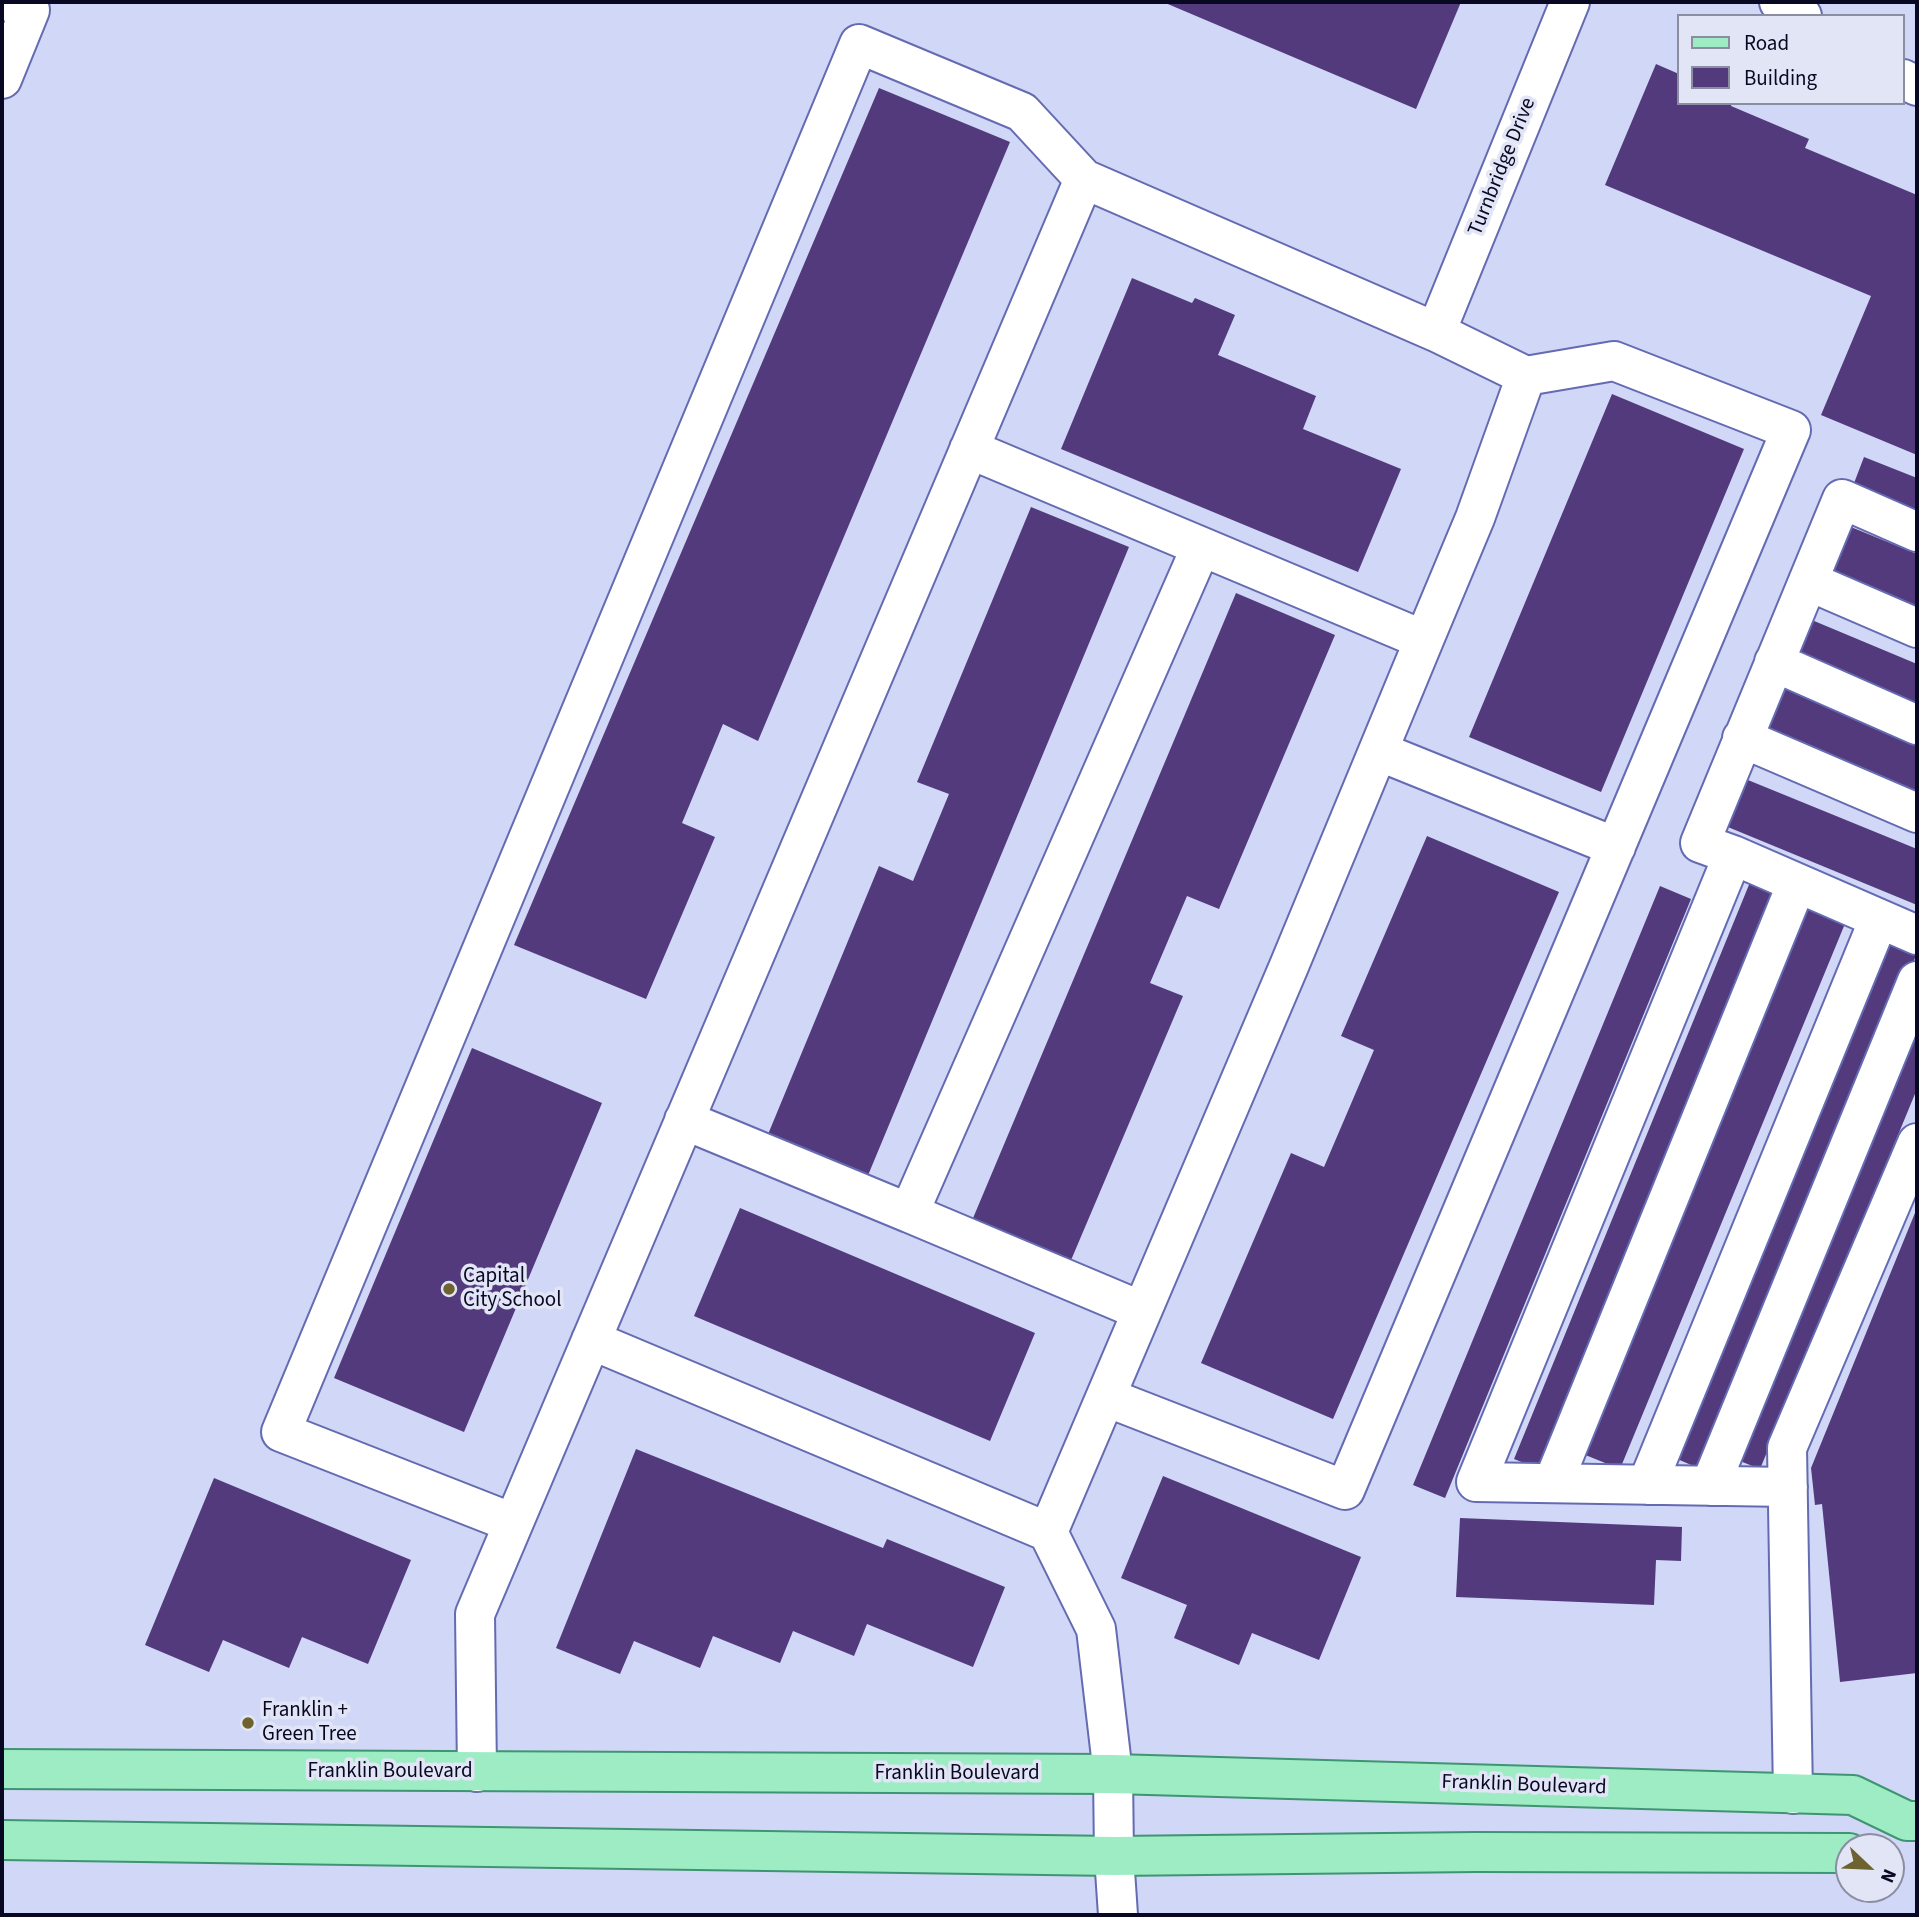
<!DOCTYPE html>
<style>
body{margin:0}
#map{position:relative;width:1919px;height:1917px;overflow:hidden;background:#d1d7f6;font-family:"Source Sans 3",sans-serif}
canvas{display:block}
.frame{position:absolute;inset:0;border:4px solid #080823;pointer-events:none}
.legend{position:absolute;left:1677px;top:14px;width:228px;height:91px;box-sizing:border-box;background:#e2e5f5;border:2px solid #8b8da1;margin:0;padding:9px 12px;list-style:none;font-size:21px;color:#080823}
.legend li{display:flex;align-items:center;gap:14px;height:35px}
.legend b{width:35px;border:2px solid #8b8da1}
.north{position:absolute;left:1835px;top:1833px;width:70px;height:70px;box-sizing:border-box;background:#e2e5f5;border:2px solid #8b8da1;border-radius:50%;rotate:113deg;font-size:19px;font-weight:700;line-height:28px;text-align:center;color:#080823}
.north::after{content:'';display:block;margin:auto;width:24px;height:32px;background:#6e6330;clip-path:polygon(50% 0,100% 100%,50% 72%,0 100%)}
</style>
<div id="map">
<canvas width="1919" height="1917"></canvas>
<div class="frame"></div>
<ul class="legend">
<li><b style="height:9px;background:#9decc4"></b>Road</li>
<li><b style="height:19px;background:#523a7d"></b>Building</li>
</ul>
<div class="north">N</div>
</div>
<script>
const c = document.querySelector('canvas').getContext('2d');
c.lineJoin = 'round';
function paint(path, color) {
  c.fillStyle = color;
  c.fill(path, 'evenodd');
}
function strokePath(path, color, width, dash) {
  c.strokeStyle = color;
  c.lineWidth = width;
  c.lineCap = dash ? 'butt' : 'round';
  c.setLineDash(dash || []);
  c.stroke(path);
}
function drawText(font, color, halo, rows, align = 'center') {
  c.font = font + ' "Source Sans 3",sans-serif';
  c.lineWidth = 7;
  c.setLineDash([]);
  c.textBaseline = 'middle';
  c.strokeStyle = halo;
  c.fillStyle = color;
  for (const [text, x, y, turn = 0] of rows) {
    c.save();
    c.translate(x, y);
    c.rotate((+turn || 0) * Math.PI / 180);
    c.textAlign = isNaN(turn) ? turn : align;
    if (halo) c.strokeText(text, 0, 0);
    c.fillText(text, 0, 0);
    c.restore();
  }
}
const building = new Path2D(`
 M1163,2H1461L1416,109Z
 M1656,64L1679,74V103H1732L1731,106L1809,139L1805,148L1917,195V455L1821,415L1871,296L1605,185Z
 M879,88L1010,142L758,741L723,724L682,823L715,837L646,999L514,945Z
 M1132,278L1192,303L1195,298L1235,315L1218,355L1316,396L1303,429L1401,469L1358,572L1061,449Z
 M1612,394L1744,449L1601,792L1469,737Z
 M1864,457L1917,478V518L1851,491Z
 M1031,507L1129,547L864,1185L764,1144L879,866L913,881L949,794L917,782Z
 M1846,525L1917,554V609L1827,572Z
 M1236,593L1335,635L1219,909L1187,896L1150,983L1183,996L1066,1272L968,1230Z
 M1807,618L1917,664V718L1788,666Z
 M1781,685L1917,740V795L1762,730Z
 M1743,778L1917,849V905L1723,825Z
 M1427,836L1559,892L1333,1419L1201,1363L1291,1153L1324,1167L1374,1050L1341,1036Z
 M1753,875L1783,887L1544,1471L1514,1459Z
 M1660,886L1691,899L1445,1498L1413,1485Z
 M1802,895L1849,914L1620,1469L1573,1450Z
 M1891,932L1917,953L1705,1471L1675,1458Z
 M1917,1006V1089L1760,1469L1730,1457Z
 M472,1048L602,1103L464,1432L334,1378Z
 M740,1208L1035,1333L990,1441L694,1316Z
 M1917,1208V1673L1840,1682L1822,1504L1815,1505L1811,1468Z
 M636,1449L883,1548L887,1539L1005,1587L973,1667L867,1624L854,1656L793,1631L780,1663L713,1636L700,1668L634,1641L620,1674L556,1648Z
 M1163,1476L1361,1557L1319,1660L1252,1633L1239,1665L1174,1638L1187,1605L1121,1578Z
 M214,1478L411,1560L368,1664L302,1637L289,1668L223,1640L209,1672L145,1645Z
 M1460,1518L1682,1527L1681,1561L1656,1560L1654,1605L1456,1597Z`);
const minor = new Path2D(`
 M1779,2L1802,16
 M2,79L30,10L9,2
 M1903,79L1917,86
 M1436,332L1570,2
 M969,449L1424,640
 M1808,581L1917,628
 M1774,662L1917,725
 M1742,738L1917,813
 M1378,751L1616,847
 M1733,855L1917,935
 M684,1120L909,1213
 M1142,1311L909,1213L1201,547
 M591,1340L1048,1532L1096,1629L1113,1774L1114,1856L1118,1915
 M1553,1483L1797,883
 M1647,1485L1879,919
 M1710,1486L1917,981
 M1788,1487L1476,1482L1733,855L1700,843L1842,499L1917,532
 M513,1523L281,1432L859,44L1022,112L1084,179L1436,332L1526,376L1614,361L1791,430L1345,1490L1106,1397
 M1048,1532L1289,966L1424,640L1475,518L1526,376
 M477,1772L475,1614L1084,179
 M1793,1794L1787,1448L1917,1143`);
const major = new Path2D(`
 M2,1769L1113,1774L1853,1795L1907,1821H1917
 M2,1840L1114,1856L1476,1852L1849,1853`);
const markers = [
 [449,1289,7,"#6e6330"],
 [248,1723,7,"#6e6330"]
];
const streetNames = [
 ["Turnbridge Drive",1503,167,-68],
 ["Franklin Boulevard",390,1772],
 ["Franklin Boulevard",957,1774],
 ["Franklin Boulevard",1524,1786,2]
];
const poiNames = [
 ["Capital",463,1277],
 ["City School",463,1301],
 ["Franklin +",262,1711],
 ["Green Tree",262,1735]
];
paint(building, '#523a7d');
strokePath(minor, '#646bb2', 42);
strokePath(major, '#3f9472', 42);
strokePath(minor, '#fff', 38);
strokePath(major, '#9decc4', 38);
for (const [x, y, r, color] of markers) {
  const dot = new Path2D();
  dot.arc(x, y, r, 0, 2 * Math.PI);
  c.fillStyle = color;
  c.fill(dot);
  strokePath(dot, '#e2e5f5', 2.5);
}
drawText('21px', '#080823', '#e2e5f5', streetNames);
drawText('21px', '#080823', '#e2e5f5', poiNames, 'left');
</script>
